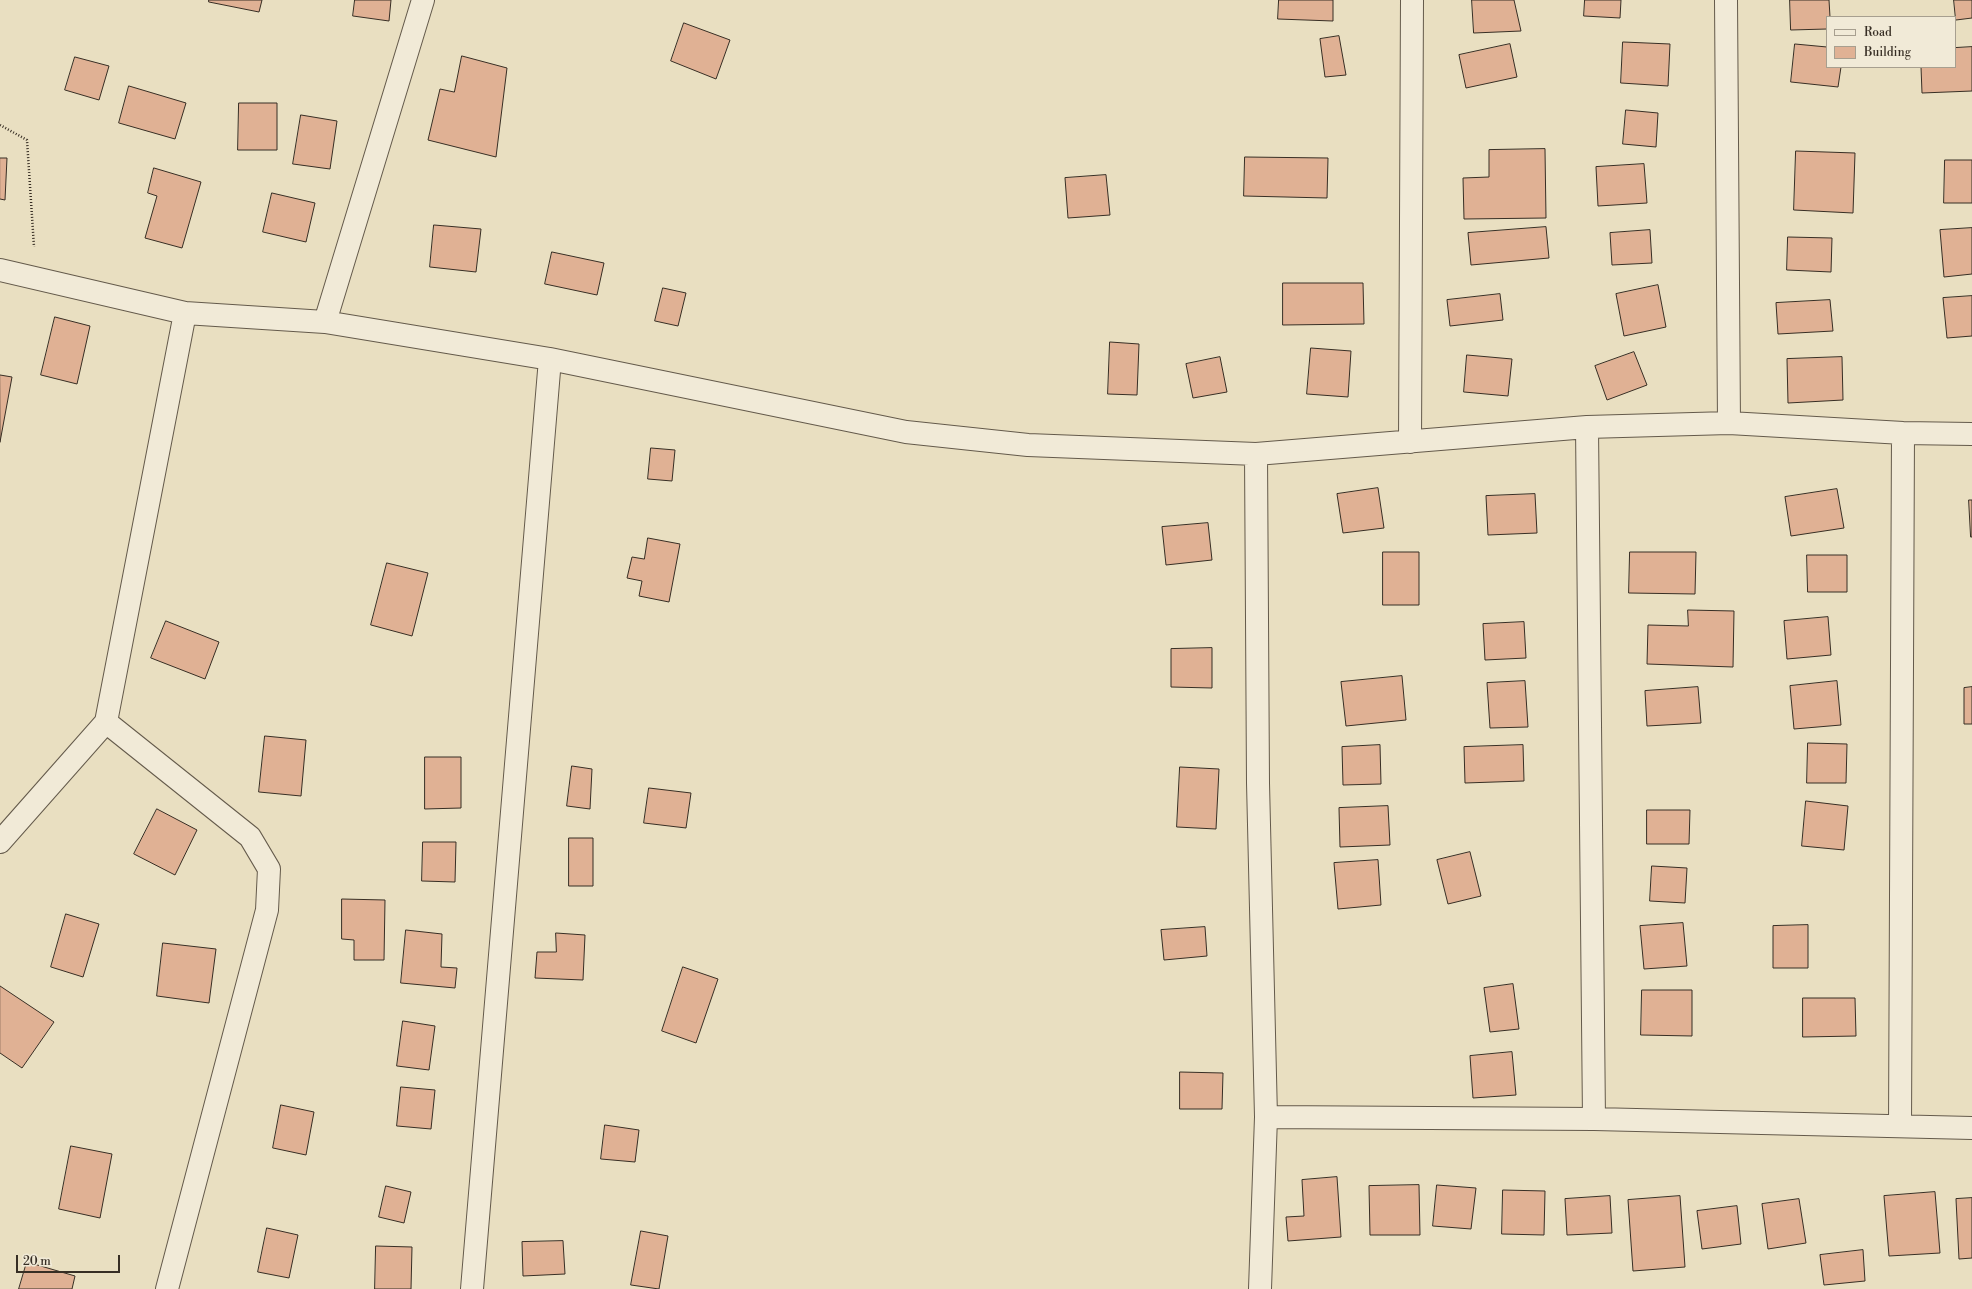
<!DOCTYPE html>
<style>
body{margin:0}
#map{position:relative;width:1972px;height:1289px;overflow:hidden;background:#e9dfc1;font-family:"Libre Bodoni",serif}
canvas{display:block}
.legend{position:absolute;left:1826px;top:16px;width:130px;height:52px;box-sizing:border-box;background:#f1ead7;border:1px solid #a79f8f;margin:0;padding:5px 7px;list-style:none;font-size:12px;color:#372e24}
.legend li{display:flex;align-items:center;gap:8px;height:20px}
.legend b{width:20px;border:1px solid #a79f8f}
.scale{position:absolute;left:16px;top:1255px;width:104px;height:18px;box-sizing:border-box;border:2px solid #372e24;border-top:0;padding-left:5px;font-size:12px;line-height:14px;white-space:nowrap;color:#372e24;-webkit-text-stroke:3px #f1ead7;paint-order:stroke}
</style>
<div id="map">
<canvas width="1972" height="1289"></canvas>
<ul class="legend">
<li><b style="height:5px;background:#f1ead7"></b>Road</li>
<li><b style="height:11px;background:#e0b194"></b>Building</li>
</ul>
<div class="scale">20 m</div>
</div>
<script>
const c = document.querySelector('canvas').getContext('2d');
c.lineJoin = 'round';
function paint(path, color) {
  c.fillStyle = color;
  c.fill(path, 'evenodd');
}
function strokePath(path, color, width, dash) {
  c.strokeStyle = color;
  c.lineWidth = width;
  c.lineCap = dash ? 'butt' : 'round';
  c.setLineDash(dash || []);
  c.stroke(path);
}
const building = new Path2D(`
 M209,0H262L259,12L209,2Z
 M355,0H391L389,21L353,16Z
 M1279,0H1333V21L1278,19Z
 M1472,0H1514L1521,31L1474,33Z
 M1585,0H1621L1620,18L1584,16Z
 M1790,0H1829L1830,17H1827V29L1791,30Z
 M1954,0H1972V18L1956,20Z
 M684,23L730,40L716,79L671,61Z
 M1339,36L1346,75L1325,77L1320,39Z
 M1623,42L1670,44L1668,86L1621,83Z
 M1510,44L1517,77L1466,88L1459,55Z
 M1795,44L1827,47V67H1841L1838,87L1791,82Z
 M1972,47V91L1922,93L1921,67H1955V48Z
 M462,56L507,68L496,157L428,140L440,89L454,92Z
 M75,57L109,66L99,100L65,90Z
 M129,86L186,103L175,139L119,123Z
 M239,103H277V150H238Z
 M1626,110L1658,113L1656,147L1623,144Z
 M301,115L337,121L330,169L293,164Z
 M1545,149L1546,218L1464,219L1463,178L1489,177V150Z
 M1796,151L1855,153L1853,213L1794,210Z
 M1245,157L1328,158L1327,198L1244,196Z
 M0,158H7L5,200L0,199Z
 M1945,160H1972V203H1944Z
 M1644,164L1647,203L1598,206L1596,167Z
 M154,168L201,182L182,248L145,238L157,196L148,193Z
 M1106,175L1110,215L1068,218L1065,178Z
 M272,193L315,203L306,242L263,232Z
 M434,225L481,229L476,272L430,267Z
 M1546,227L1549,258L1471,265L1468,233Z
 M1972,228V274L1944,277L1940,230Z
 M1650,230L1652,263L1612,265L1610,233Z
 M1788,237L1832,238L1831,272L1787,270Z
 M552,252L604,263L597,295L545,284Z
 M1283,283H1363L1364,324L1283,325Z
 M1658,285L1666,327L1624,336L1616,294Z
 M663,288L686,293L678,326L655,321Z
 M1500,294L1503,320L1450,326L1447,300Z
 M1972,296V336L1947,338L1943,298Z
 M1830,300L1833,331L1778,334L1776,303Z
 M55,317L90,326L77,384L41,375Z
 M1110,342L1139,344L1137,395L1108,394Z
 M1311,348L1351,351L1348,397L1307,394Z
 M1634,352L1647,385L1607,400L1595,366Z
 M1467,355L1512,359L1508,396L1464,392Z
 M1220,357L1227,392L1193,398L1186,364Z
 M1842,357L1843,400L1788,403L1787,359Z
 M0,375L12,377L0,442Z
 M651,448L675,450L672,481L648,479Z
 M1378,488L1384,528L1343,533L1337,494Z
 M1837,489L1844,528L1791,536L1785,497Z
 M1535,494L1537,533L1488,535L1486,496Z
 M1969,500H1972V537H1971Z
 M1208,523L1212,560L1166,565L1162,527Z
 M648,538L680,544L669,602L639,596L642,581L627,578L632,557L644,559Z
 M1383,552H1419V605H1383Z
 M1630,552H1696L1695,594L1629,593Z
 M1807,555H1847V592H1808Z
 M387,563L428,573L412,636L371,625Z
 M1688,610L1734,611L1733,667L1647,664L1648,625L1688,626Z
 M1828,617L1831,655L1787,659L1784,621Z
 M166,621L219,642L205,679L151,658Z
 M1524,622L1526,658L1485,660L1483,624Z
 M1212,648V688L1171,687V649Z
 M1402,676L1406,720L1346,726L1341,682Z
 M1525,681L1528,727L1490,728L1487,683Z
 M1837,681L1841,725L1794,729L1790,686Z
 M1698,687L1701,723L1647,726L1645,691Z
 M1972,687V724H1964V688Z
 M265,736L306,740L301,796L259,792Z
 M1808,743L1847,744L1846,783H1807Z
 M1380,745L1381,784L1343,785L1342,747Z
 M1523,745L1524,781L1465,783L1464,747Z
 M425,757H461V808L425,809Z
 M572,766L592,769L590,809L567,806Z
 M1180,767L1219,769L1216,829L1177,827Z
 M649,788L691,793L686,828L644,823Z
 M1806,801L1848,806L1844,850L1802,846Z
 M1388,806L1390,845L1340,847L1339,808Z
 M157,809L197,830L175,875L134,854Z
 M1647,810H1690L1689,844H1647Z
 M569,838H593V886H569Z
 M423,842H456L455,882L422,881Z
 M1470,852L1481,896L1448,904L1437,860Z
 M1378,860L1381,905L1338,909L1334,863Z
 M1652,866L1687,868L1685,903L1650,901Z
 M342,899L385,900L384,960H354V940L342,939Z
 M66,914L99,924L83,977L51,967Z
 M1683,923L1687,966L1644,969L1640,926Z
 M1808,925V968H1773V926Z
 M1205,927L1207,956L1164,960L1161,930Z
 M406,930L442,934L441,967L457,968L455,988L401,983Z
 M556,933L585,935L583,980L535,978L537,952H556Z
 M163,943L216,949L209,1003L157,996Z
 M683,967L718,979L696,1043L662,1031Z
 M1513,984L1519,1029L1490,1032L1484,988Z
 M0,986L54,1022L22,1068L0,1053Z
 M1642,990H1692V1036L1641,1035Z
 M1803,998H1855L1856,1036L1803,1037Z
 M403,1021L435,1026L429,1070L397,1066Z
 M1512,1052L1516,1095L1473,1098L1470,1056Z
 M1180,1072L1223,1073L1222,1109H1180Z
 M401,1087L435,1090L431,1129L397,1126Z
 M281,1105L314,1112L306,1155L273,1148Z
 M605,1125L639,1130L635,1162L601,1159Z
 M71,1146L112,1154L100,1218L59,1209Z
 M1337,1177L1341,1237L1288,1241L1286,1217L1304,1216L1302,1180Z
 M1419,1185L1420,1235H1370L1369,1186Z
 M1437,1185L1476,1188L1471,1229L1433,1226Z
 M386,1186L411,1192L404,1223L379,1217Z
 M1503,1190L1545,1191L1544,1235L1502,1234Z
 M1935,1192L1940,1253L1889,1256L1884,1196Z
 M1610,1196L1612,1233L1567,1235L1565,1199Z
 M1680,1196L1685,1267L1633,1271L1628,1200Z
 M1972,1198V1258L1959,1259L1956,1199Z
 M1799,1199L1806,1243L1768,1249L1762,1204Z
 M1737,1206L1741,1244L1702,1249L1697,1211Z
 M267,1228L298,1235L289,1278L258,1272Z
 M641,1231L668,1236L659,1289L631,1285Z
 M563,1241L565,1274L523,1276L522,1242Z
 M376,1246L412,1247L411,1289H375Z
 M1863,1250L1865,1281L1824,1285L1820,1255Z
 M27,1262L75,1276L72,1289H19Z`);
const path = new Path2D(`
 M0,125L27,140L34,247`);
const minor = new Path2D(`
 M1726,0L1729,423
 M0,270L185,313L325,322L550,359L906,432L1028,445L1256,454L1587,427L1729,423L1903,433L1972,434
 M325,322L423,0
 M1587,427L1594,1119
 M1410,442L1412,0
 M1256,454L1258,783L1266,1117L1260,1289
 M106,722L250,837L269,869L267,910L167,1289
 M0,842L106,722L185,313
 M1266,1117L1594,1119L1972,1128
 M1900,1126L1903,433
 M472,1289L550,359`);
paint(building, '#e0b194');
strokePath(building, '#372e24', 1);
strokePath(minor, '#645a4b', 24);
strokePath(path, '#372e24', 2.5, [1, 2]);
strokePath(minor, '#f1ead7', 22);
</script>
